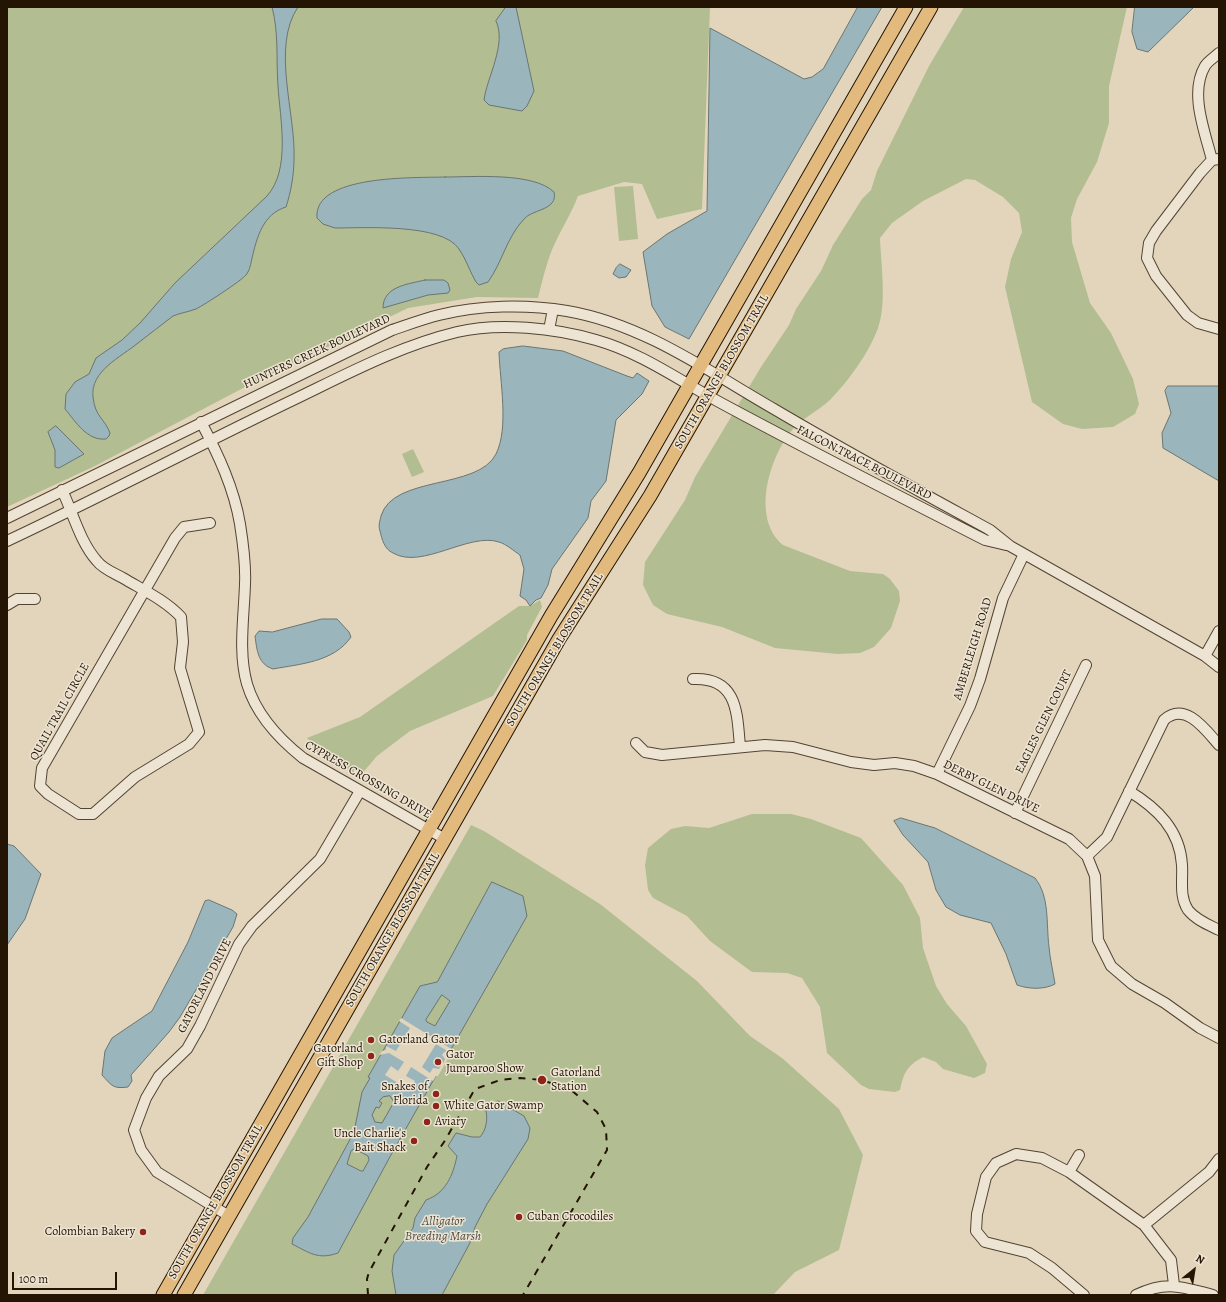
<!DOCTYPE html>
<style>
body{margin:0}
#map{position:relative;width:1226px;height:1302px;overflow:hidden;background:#e3d5bc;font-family:Alegreya,serif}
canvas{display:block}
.frame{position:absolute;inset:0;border:8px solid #231404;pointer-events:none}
.north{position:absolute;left:1174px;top:1250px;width:40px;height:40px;-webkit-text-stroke:3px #ede4d3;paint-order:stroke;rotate:30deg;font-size:11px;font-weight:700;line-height:16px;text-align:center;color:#231404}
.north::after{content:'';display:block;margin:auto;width:14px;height:18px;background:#231404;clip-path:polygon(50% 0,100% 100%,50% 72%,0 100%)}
.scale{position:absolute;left:12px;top:1272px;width:105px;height:18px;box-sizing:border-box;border:2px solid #231404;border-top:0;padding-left:5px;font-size:12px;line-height:14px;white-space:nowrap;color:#231404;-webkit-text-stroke:3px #ede4d3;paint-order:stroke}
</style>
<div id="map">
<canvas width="1226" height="1302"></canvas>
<div class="frame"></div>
<div class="north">N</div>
<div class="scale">100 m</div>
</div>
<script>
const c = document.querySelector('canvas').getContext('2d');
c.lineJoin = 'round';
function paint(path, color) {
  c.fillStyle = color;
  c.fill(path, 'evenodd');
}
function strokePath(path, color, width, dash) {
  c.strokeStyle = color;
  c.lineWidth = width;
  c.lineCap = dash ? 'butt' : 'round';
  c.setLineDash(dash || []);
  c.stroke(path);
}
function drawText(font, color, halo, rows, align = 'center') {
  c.font = font + ' Alegreya,serif';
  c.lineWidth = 3;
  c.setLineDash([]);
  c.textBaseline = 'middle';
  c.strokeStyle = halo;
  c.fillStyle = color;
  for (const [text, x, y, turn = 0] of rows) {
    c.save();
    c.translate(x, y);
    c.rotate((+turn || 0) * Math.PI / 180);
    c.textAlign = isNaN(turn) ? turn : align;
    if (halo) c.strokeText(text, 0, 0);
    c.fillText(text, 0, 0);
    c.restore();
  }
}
const green = new Path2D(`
 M7,7H710L702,209L657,219L642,184L624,182L578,196C572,212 563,226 556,241C547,259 543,279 538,298L477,297L408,308L247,386L95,466L7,507Z
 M964,7H1127L1109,86V123L1097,162L1077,199L1071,218L1072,242L1090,303L1111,333L1133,379L1139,404L1135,414L1113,427L1082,429L1063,424L1032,402L1005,287L1011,259L1022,232L1019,213L1003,197L975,180L966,179L923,201L892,223L880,238C881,265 887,303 878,328C869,353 849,380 831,399C819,411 799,419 789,434C768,462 752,519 783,545L850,571L883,574L890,579L899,591L900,601L891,628L874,647L860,653L838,654L775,648L722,627L667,614L653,605L643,585L645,562L685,500L695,477L761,367L789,325L796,309L821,271L833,245L862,199L871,190L877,171L929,66Z
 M633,186L638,239L619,241L614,187Z
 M413,449L424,472L412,477L402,454Z
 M540,600L542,607L527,635V640L493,696L410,731L377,756L360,776L310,748L312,743L307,738L360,717L519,606H530Z
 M752,814H791L811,819L861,838L903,885L920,918L923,948L936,986L947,1004L966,1026L987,1064L985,1073L974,1078L943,1069L936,1062L923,1057C907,1066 904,1072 900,1090L895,1092L869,1089L861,1085L827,1053L820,1007L802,978L787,973L752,972L710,941L687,916L653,898L648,890L645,865L648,848L671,829L685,826L709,828Z
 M471,825L484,831L600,904L697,981L750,1036L782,1058L839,1109L863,1155L839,1250L795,1272L773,1295H203Z`);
const water = new Path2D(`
 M272,7H298C271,47 296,114 294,159C294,174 291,192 286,207C263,214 257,237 252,258C251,263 250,270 246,275C241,281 204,305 196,309C188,312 180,313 173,316C161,325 150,334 138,343C121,357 90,371 93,397C95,417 105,419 110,433L109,436L106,439C87,441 76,422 65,409L66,394L75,382L89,374L96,358L122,340L140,323L175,283L267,196C291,169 280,119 278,86C276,59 279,33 272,7Z
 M506,7H516L534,91L527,106L522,111L489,105L484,100C487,77 507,44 496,21Z
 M858,7H882L689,339L665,327L652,306L643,252L667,234L707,211L710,28L804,79L812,77L823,69Z
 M1135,7H1194L1148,52L1137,49L1132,32Z
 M445,177C474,177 533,172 554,192C558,210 534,209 525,218C507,236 502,263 488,282L479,285L476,282C470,272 466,259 459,249C442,223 364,228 335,228L323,224L317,218C313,174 417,178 445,177Z
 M620,264L631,270L626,277L619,278L613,274L616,268Z
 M425,280H444L448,283L450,290L448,293L428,295L383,308C383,286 409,284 425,280Z
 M523,346L563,351L627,376L633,378L637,373L649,381L642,394L616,420L606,481L591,501L588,518L552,569L548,585L541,598L536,600L530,606L526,600L520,596L524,569L520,555C514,551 506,544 499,542C469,532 422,570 393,553C384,549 382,539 380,531C378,525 380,521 381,516C393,475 478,490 496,454C509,428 500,382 499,352L503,349Z
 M1168,386H1219V481L1163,448L1162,433L1171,413L1165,391Z
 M56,426L84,454L59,468L55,467V450L48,432Z
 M322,619H337L338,620L349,632L351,637C334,662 300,664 273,669C258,664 257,651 255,636L259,631L272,632Z
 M901,818L935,828L1035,878C1050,897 1046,923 1049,947C1050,959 1053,971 1055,984C1044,990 1028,989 1017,985L1006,954L991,923L960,915L946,907L936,890L928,862L903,835L894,821Z
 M7,844L14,846L41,874L25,919L7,945Z
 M492,882L523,896L527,916L392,1153L338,1253C318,1260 310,1253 292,1244L293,1238L308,1217L354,1132L362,1092L370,1078L368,1077L420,986L437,982ZM442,995L450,1001L435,1026L427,1022L426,1020ZM390,1096L394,1102L382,1123L375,1122L372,1115L376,1107L379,1108L382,1103L379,1101L383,1097ZM355,1149L368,1156L369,1160L363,1171H361L347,1164L351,1151Z
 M209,900L232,910L237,914L233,927L180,1017L169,1032L131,1075L132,1081L128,1087C113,1089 112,1086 102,1075L105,1051L112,1038L152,1011L188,942L205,901Z
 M498,1101L524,1116L530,1128L528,1139L487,1204L475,1227L471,1241L442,1295H396L392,1271L394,1255L413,1228L415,1218L426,1200C446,1193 453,1175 457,1156L448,1146L456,1133L472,1137H480C486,1130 488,1120 486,1111Z`);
const pier = new Path2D(`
 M401,1018L453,1050L438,1076H436L433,1081L411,1067L406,1076L415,1081L409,1090L385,1075L391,1066L398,1071L404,1062L389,1053L379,1055L382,1051L386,1050V1046L396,1051L410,1028L399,1021ZM436,1044L449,1052L448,1054L444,1052L442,1055L445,1059L443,1063L434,1059L441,1065L439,1069L433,1068L430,1073L422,1067Z`);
const minor = new Path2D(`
 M1219,159L1212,160L1200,173L1156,231L1149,243L1147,258L1156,276L1187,315L1198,323L1219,329
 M1212,160C1205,132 1189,93 1205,66C1208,61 1215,57 1219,53
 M549,330L553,309
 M201,422C218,454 234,488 240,524C243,543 246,565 245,584C244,617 238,652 247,684C256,714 279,739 303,758L445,839
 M62,490C73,513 80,542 97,561C103,569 114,573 123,578C143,590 165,600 181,617L183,642L180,668L199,732L189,744L135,777L93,814H79L48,794L40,786L42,768L175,538L184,527L210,523
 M7,518L392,330C407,325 423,319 439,315C479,305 526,304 567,311C643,324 708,371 774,409C845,451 917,490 990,530L1010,546L1205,656L1219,667
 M7,541C103,496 197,446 293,400C347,374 399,346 457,332C499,322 555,328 596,340C642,353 680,381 721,403C808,450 897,495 985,540L1006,545
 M7,605L17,599H35
 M1205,656L1219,631
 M693,679C738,677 737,713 740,747
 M636,743L645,752L662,755L765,745L793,747L851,762L874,765L895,763L914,766L937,774L1069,839L1087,856L1095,876L1098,940L1111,966L1132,984L1165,1003L1200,1028L1219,1038
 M937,774L970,706L980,679L1003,598L1024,554
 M1129,791C1157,808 1180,830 1182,865C1183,880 1179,896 1188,910C1196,920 1209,925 1219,930
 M1015,813L1086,665
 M1087,856L1107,837L1164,720C1185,701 1205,729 1219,745
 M1069,1172L1079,1155
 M229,1216L157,1172L141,1150L134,1130L146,1098L159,1076L187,1049L200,1026L239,944L252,926L320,859L360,791
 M1144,1225L1209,1172L1219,1159
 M1084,1295L1052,1268L1029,1253L985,1242L976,1231L977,1214L986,1177L996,1163L1016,1154L1042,1158L1069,1172L1144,1225L1171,1260L1174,1285
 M1136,1295C1167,1280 1182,1287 1213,1295`);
const major = new Path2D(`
 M163,1295L551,616L639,473L906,7
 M184,1295L559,639L650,496L931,7`);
const rail = new Path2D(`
 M368,1295L367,1279L369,1272L427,1167L444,1142L475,1089L500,1080L520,1078L542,1080L571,1090L597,1112L606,1129L607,1150L523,1295`);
const markers = [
 [371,1040,4,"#8f2418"],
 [371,1056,4,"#8f2418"],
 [438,1062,4,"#8f2418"],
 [542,1080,5,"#8f2418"],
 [436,1094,4,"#8f2418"],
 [436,1106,4,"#8f2418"],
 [427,1122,4,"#8f2418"],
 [414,1141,4,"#8f2418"],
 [519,1217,4,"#8f2418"],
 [143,1232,4,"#8f2418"]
];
const streetNames = [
 ["HUNTERS CREEK BOULEVARD",317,352,-25],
 ["SOUTH ORANGE BLOSSOM TRAIL",722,372,-60],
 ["FALCON TRACE BOULEVARD",864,463,27],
 ["AMBERLEIGH ROAD",973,649,-73],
 ["SOUTH ORANGE BLOSSOM TRAIL",555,650,-59],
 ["QUAIL TRAIL CIRCLE",60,712,-61],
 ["EAGLES GLEN COURT",1044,722,-64],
 ["CYPRESS CROSSING DRIVE",368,780,30],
 ["DERBY GLEN DRIVE",991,787,26],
 ["SOUTH ORANGE BLOSSOM TRAIL",393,930,-60],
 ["GATORLAND DRIVE",205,986,-63],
 ["SOUTH ORANGE BLOSSOM TRAIL",216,1202,-60]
];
const poiNames = [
 ["Gatorland Gator",379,1040],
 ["Gatorland",363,1049,"right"],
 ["Gift Shop",363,1063,"right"],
 ["Gator",446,1055],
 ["Jumparoo Show",446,1069],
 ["Gatorland",551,1073],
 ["Station",551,1087],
 ["Snakes of",428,1087,"right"],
 ["Florida",428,1101,"right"],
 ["White Gator Swamp",444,1106],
 ["Aviary",435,1122],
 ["Uncle Charlie's",406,1134,"right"],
 ["Bait Shack",406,1148,"right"],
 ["Cuban Crocodiles",527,1217],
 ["Colombian Bakery",135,1232,"right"]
];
const waterNames = [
 ["Alligator",443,1222],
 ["Breeding Marsh",443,1237]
];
paint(green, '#b3bd92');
paint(water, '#9ab6bc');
strokePath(water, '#6a7572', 1);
paint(pier, '#e3d5bc');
strokePath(minor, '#534432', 12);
strokePath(major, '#231404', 15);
strokePath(minor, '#ede4d3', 10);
strokePath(major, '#e2ba7e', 13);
strokePath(rail, '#231404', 2, [7, 7]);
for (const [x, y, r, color] of markers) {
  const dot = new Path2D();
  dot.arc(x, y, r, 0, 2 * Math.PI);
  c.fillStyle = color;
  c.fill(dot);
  strokePath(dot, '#ede4d3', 1.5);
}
drawText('12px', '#231404', '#ede4d3', streetNames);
drawText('12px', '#231404', '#ede4d3', poiNames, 'left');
drawText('italic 13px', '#4d4d44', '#ede4d3', waterNames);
</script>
